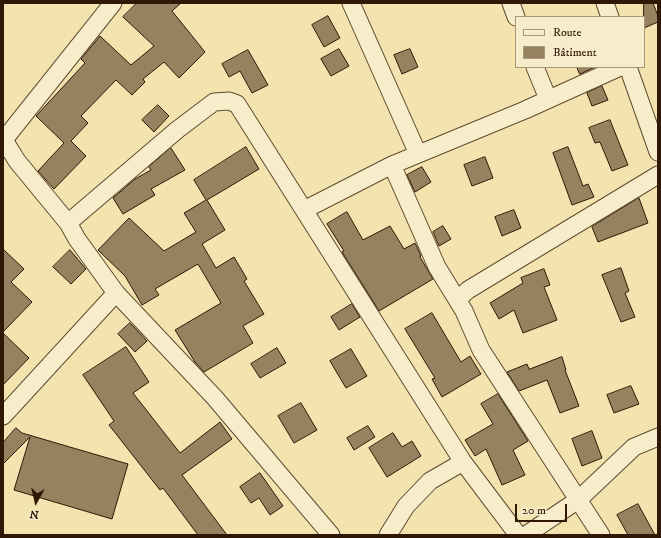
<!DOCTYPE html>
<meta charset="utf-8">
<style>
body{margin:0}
#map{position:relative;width:661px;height:538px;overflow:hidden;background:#f2e3af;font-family:"IM FELL DW Pica",serif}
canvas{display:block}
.frame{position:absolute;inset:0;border:4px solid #301806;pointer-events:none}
.legend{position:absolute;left:515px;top:16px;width:130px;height:52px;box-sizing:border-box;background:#f7edcb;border:1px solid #a7987c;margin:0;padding:5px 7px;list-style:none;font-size:12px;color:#301806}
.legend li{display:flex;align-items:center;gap:8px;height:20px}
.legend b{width:20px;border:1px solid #a7987c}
.north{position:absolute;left:16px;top:482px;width:40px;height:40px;-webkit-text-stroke:3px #f7edcb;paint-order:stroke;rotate:188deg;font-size:11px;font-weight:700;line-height:16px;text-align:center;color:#301806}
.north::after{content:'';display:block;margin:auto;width:14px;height:18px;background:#301806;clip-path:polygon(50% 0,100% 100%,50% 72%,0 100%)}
.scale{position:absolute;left:515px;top:504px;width:52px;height:18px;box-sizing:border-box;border:2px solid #301806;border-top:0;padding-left:5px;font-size:12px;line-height:14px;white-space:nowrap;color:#301806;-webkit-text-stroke:3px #f7edcb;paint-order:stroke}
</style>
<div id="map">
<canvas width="661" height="538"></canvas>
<div class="frame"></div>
<ul class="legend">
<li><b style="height:5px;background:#f7edcb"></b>Route</li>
<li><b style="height:11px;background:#95825e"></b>Bâtiment</li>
</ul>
<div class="north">N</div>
<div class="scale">20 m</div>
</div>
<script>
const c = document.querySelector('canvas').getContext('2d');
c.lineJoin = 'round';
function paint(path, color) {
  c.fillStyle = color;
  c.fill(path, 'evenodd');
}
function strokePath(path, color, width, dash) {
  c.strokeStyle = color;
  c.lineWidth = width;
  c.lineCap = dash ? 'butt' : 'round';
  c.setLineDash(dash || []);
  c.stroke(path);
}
const building = new Path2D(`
 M137,3H181L172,11L205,52L179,78L164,62L143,79L145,82L132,95L116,80L81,116L88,123L71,141L86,156L54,189L38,171L64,143L36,116L85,63L81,59L100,36L131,65L154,46L123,17Z
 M644,3H653L658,16V22L644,28Z
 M328,16L340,38L324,47L312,25Z
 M339,49L349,66L331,76L321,59Z
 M410,49L418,67L402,74L394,55Z
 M248,50L268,85L252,93L240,71L229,77L222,64Z
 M577,67H595L580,74Z
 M602,86L608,100L592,106L587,93Z
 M158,105L169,116L154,132L142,120Z
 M610,120L628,165L612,171L600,142L595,143L589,128Z
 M246,147L259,169L207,200L225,230L202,244L216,268L234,257L247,279L244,281L264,314L243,326L253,343L204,372L195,362L175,330L221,303L198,264L155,289L159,295L142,305L125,276L98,250L129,218L164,251L196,232L184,213L206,200L194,180Z
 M568,147L583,186L588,184L594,197L572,205L553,153Z
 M171,148L185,170L151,189L155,195L123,214L113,198L135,179L151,170L149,167Z
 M485,157L493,178L472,186L464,165Z
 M422,167L431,182L415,192L407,175Z
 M639,198L648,223L598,242L592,227Z
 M514,210L521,228L502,236L495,217Z
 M347,212L363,240L390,226L404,249L415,243L421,256L420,257L433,279L379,311L342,252L344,251L327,224Z
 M443,226L451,239L439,246L433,232Z
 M3,249L24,269L11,282L32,302L3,332Z
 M70,250L86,269L71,284L53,267Z
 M621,268L629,291L625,293L635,317L621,322L602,275Z
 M544,269L550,285L544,287L557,320L523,333L514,310L499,319L490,303L523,283L521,278Z
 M352,304L360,317L339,330L331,317Z
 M432,313L461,362L470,356L481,374L442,397L432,379L435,378L405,329Z
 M130,323L147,341L135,352L118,334Z
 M3,333L29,358L3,385Z
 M126,347L149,382L133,393L180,453L220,422L232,439L182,475L227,535H198L163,488L160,490L109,425L114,421L83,375Z
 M277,348L286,363L260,378L251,364Z
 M351,349L367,376L346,388L330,361Z
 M562,357L566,370H565L579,406L560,413L547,380L519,391L507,372L527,364L529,369Z
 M631,386L639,404L614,413L607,395Z
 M498,394L528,441L513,450L525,475L502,485L486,449L475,456L465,440L493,424L481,404Z
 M301,403L317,430L294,443L278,416Z
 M368,426L375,437L354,450L347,438Z
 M16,428L22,433L128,464L112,519L14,490L30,437L3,464V443Z
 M592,431L602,458L582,466L572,439Z
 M393,433L402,447L412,441L421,456L387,477L369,448Z
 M260,473L283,506L270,515L259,498L251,503L240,487Z
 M638,504L655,535H628L617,515Z`);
const minor = new Path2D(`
 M351,3L418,154
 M511,3L516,17
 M605,3L610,17
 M535,67L548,99
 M628,67L658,152
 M4,140L17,161L68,223L77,239L116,293L215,398L331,535
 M3,141L113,3
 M392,165L437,267L464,311L481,350L601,535
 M304,210L392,165L525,110L620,67
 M68,223L177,130L214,102L229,101L237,104L463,462L518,535
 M458,299L468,290L658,175
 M3,416L116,293
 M388,535L406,506L430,481L463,462
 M526,535L578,500L634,447L658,437`);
paint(building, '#95825e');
strokePath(building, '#301806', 1);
strokePath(minor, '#604b30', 19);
strokePath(minor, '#f7edcb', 17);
</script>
